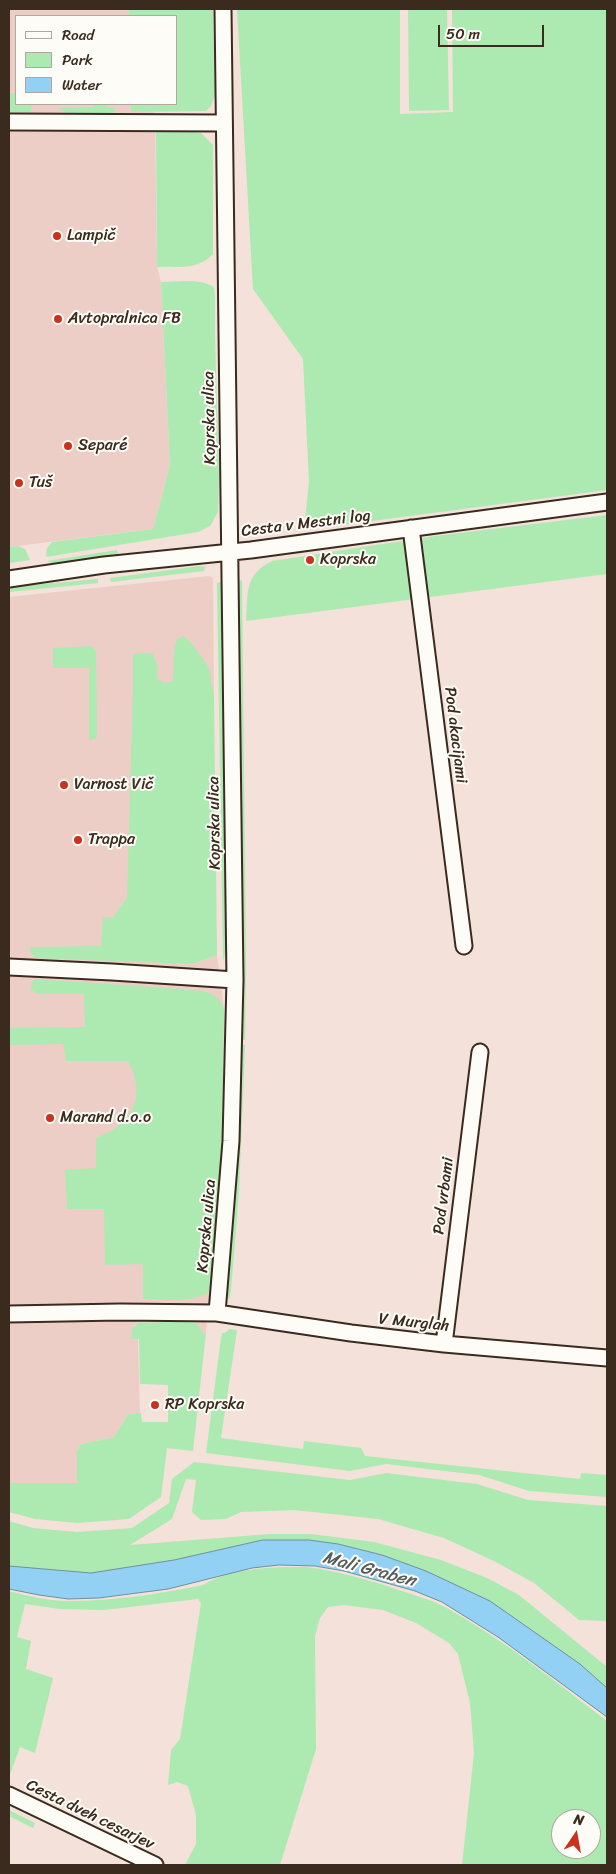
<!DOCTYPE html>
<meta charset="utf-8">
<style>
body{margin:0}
#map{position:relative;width:616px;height:1874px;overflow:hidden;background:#f3e1da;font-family:Sriracha,sans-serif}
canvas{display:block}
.frame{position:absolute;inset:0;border:10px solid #3b2a1e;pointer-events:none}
.legend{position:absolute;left:15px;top:15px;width:162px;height:90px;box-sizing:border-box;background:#fdfcf7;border:1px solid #afa8a0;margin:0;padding:6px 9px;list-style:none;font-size:15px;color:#3b2a1e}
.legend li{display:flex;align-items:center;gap:10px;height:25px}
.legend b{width:25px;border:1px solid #afa8a0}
.north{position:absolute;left:551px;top:1809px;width:50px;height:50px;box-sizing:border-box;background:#fdfcf7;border:1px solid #afa8a0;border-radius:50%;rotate:12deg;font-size:14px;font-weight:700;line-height:20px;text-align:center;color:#3b2a1e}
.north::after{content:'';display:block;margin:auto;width:18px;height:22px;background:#c8321e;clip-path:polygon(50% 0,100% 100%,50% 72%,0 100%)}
.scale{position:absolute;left:438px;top:25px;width:106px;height:22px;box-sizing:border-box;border:2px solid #3b2a1e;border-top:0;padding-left:6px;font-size:15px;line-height:18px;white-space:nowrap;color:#3b2a1e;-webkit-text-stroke:4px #fdfcf7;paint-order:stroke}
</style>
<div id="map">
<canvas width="616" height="1874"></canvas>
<div class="frame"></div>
<ul class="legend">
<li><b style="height:6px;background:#fdfcf7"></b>Road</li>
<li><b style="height:14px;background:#aceab2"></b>Park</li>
<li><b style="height:14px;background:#92d1f3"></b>Water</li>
</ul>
<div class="north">N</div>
<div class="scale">50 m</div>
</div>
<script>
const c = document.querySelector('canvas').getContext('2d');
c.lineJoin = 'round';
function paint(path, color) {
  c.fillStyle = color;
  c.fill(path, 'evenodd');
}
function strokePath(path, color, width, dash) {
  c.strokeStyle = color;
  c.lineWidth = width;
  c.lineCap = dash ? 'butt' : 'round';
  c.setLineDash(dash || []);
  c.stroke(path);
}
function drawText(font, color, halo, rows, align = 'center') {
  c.font = font + ' Sriracha,sans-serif';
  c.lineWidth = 4;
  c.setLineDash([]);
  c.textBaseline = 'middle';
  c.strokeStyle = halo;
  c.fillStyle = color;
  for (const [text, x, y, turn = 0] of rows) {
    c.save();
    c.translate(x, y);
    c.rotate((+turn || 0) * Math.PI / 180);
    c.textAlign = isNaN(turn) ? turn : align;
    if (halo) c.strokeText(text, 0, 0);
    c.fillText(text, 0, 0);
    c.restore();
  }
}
const built = new Path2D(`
 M9,9H129V16H16V104H131L132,112H155L157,267L161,282L170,465L153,529L9,547Z
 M209,576L213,578L214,697L127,898L120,907L193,964L217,955L224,1009L222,1142L206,1333H203L196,1324L188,1321L139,1323L134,1326L131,1339H138L140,1413L128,1414L114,1437L81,1444L77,1451V1483H9V597Z`);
const green = new Path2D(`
 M129,9H213L215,94L211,106L206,111L131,112V104H176V16H129Z
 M237,9H400V114L453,112L452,9H607V490L304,530L309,482L303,359L253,289Z
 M408,9H447L449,110L409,111Z
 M9,93H16V104H32L31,112L10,113Z
 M93,104H105L106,107L115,108V113C101,113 66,117 58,108L93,107Z
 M156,131H190L201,133L213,145V254C196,271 179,266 157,267Z
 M161,282C177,282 199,278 214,287L215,297V335L219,478L218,512L210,526L198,532L46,557L47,548L52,542L153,529L170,465Z
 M607,515V574L246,621C248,593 244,575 272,561L435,536Z
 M18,546L25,549L30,560L9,563V547Z
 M117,550L118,554L55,564L47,561Z
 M200,566L205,567L204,571L111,582L110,578Z
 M98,579V583L9,592V587Z
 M242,580L246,964L245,1040L241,1039L238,598L239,581Z
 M221,582L226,951L223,961L217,583Z
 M184,636L193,645L209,668L214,697L217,955L193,964L36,958L30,952V947L101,946L103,917L112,918L127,898L133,687V654L152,653L158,666L157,679L165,683L173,681L174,651L177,639Z
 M91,646L96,650L97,736L95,739L89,740V668H53V648Z
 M36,979L195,990C209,992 219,994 224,1009L222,1142L210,1291C192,1304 165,1299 143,1299V1264L105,1265L104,1209H67L65,1170L96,1168V1138C133,1124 147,1097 128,1061H66L63,1044L9,1045V1028L85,1027L84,994H39L31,990L32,982Z
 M241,1045H245L239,1193L231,1291L230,1298L228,1299L226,1291L235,1192Z
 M188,1321L197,1324L203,1333H206L193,1451L167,1448L161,1497L129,1519L77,1523L35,1519L9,1512V1483H77V1451L81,1444L114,1437L128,1414L141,1413L142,1422H168V1385L140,1384L139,1339H131L132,1329L138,1323Z
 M229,1329L237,1330L221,1438L303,1449L304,1441L361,1448L365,1456L580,1479L581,1473L607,1475V1497L529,1491L479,1475L386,1464L350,1471L206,1453L221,1338L222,1333H225Z
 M194,1462L350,1480L386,1473L477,1484L528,1500L607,1506V1621L579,1620L534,1583L496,1562L444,1538L378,1519L294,1510L241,1512L226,1519L201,1520L192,1512L196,1480L186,1479L172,1519L130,1545L270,1534H311L374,1542L441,1560L487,1578L519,1595L607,1667V1688L580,1664L490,1601L426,1571L382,1555L338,1544L309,1540H263L174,1560L91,1573L9,1566V1521L33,1528L77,1532L132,1528L169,1503L172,1479Z
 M307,1567C338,1571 369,1580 399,1590C414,1595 431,1600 445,1607C503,1639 554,1681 607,1721V1865H462L474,1753L470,1703L458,1654L449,1643L416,1623L383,1610L344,1605L328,1607L320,1618L315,1636L316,1749L280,1865H185L196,1844V1815L188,1786L177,1782L168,1785L171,1750L180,1739L201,1603L198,1599L104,1610L60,1609L25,1604L17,1637L31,1641L26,1669L53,1678L35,1753L20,1747L9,1777V1591C28,1596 49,1601 69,1601C113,1601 160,1594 203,1585C232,1567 274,1567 307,1567ZM561,1819H591V1849H561Z
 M9,1810L35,1823L33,1828L9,1816Z`);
const water = new Path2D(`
 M263,1540H309L338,1544L382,1555L426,1571L490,1601L580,1664L607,1688V1717L498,1637L442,1602L415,1591L344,1571L315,1566L279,1565L252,1568L168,1589L99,1598L68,1599L39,1595L9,1589V1566L91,1573L174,1560Z`);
const minor = new Path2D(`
 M9,122L223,123
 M411,528L464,946
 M9,579L104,565L251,550L607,502
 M9,967L112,972L235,980
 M217,1313L231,1141L235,980L223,9
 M9,1314L120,1312L217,1313L351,1333L444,1344L607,1358
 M444,1344L480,1052
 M9,1795L155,1865`);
const markers = [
 [57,236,5,"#c8321e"],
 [58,319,5,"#c8321e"],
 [68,446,5,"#c8321e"],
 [19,483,5,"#c8321e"],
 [310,560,5,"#c8321e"],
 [64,785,5,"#c8321e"],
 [78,840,5,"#c8321e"],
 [50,1118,5,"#c8321e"],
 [155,1405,5,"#c8321e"]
];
const poiNames = [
 ["Lampič",67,236],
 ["Avtopralnica FB",68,319],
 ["Separé",78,446],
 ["Tuš",29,483],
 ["Koprska",320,560],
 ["Varnost Vič",74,785],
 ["Trappa",88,840],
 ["Marand d.o.o",60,1118],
 ["RP Koprska",165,1405]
];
const streetNames = [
 ["Koprska ulica",210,418,-91],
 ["Cesta v Mestni log",306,524,-7],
 ["Pod akacijami",455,735,83],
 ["Koprska ulica",215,823,-91],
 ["Pod vrbami",444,1196,-83],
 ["Koprska ulica",207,1226,-85],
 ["V Murglah",414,1323,6],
 ["Cesta dveh cesarjev",90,1815,26]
];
const waterNames = [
 ["Mali Graben",369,1570,15]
];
paint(built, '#eccec6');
paint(green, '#aceab2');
paint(water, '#92d1f3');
strokePath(water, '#6f8e9e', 1);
strokePath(minor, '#3b2a1e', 19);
strokePath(minor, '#fdfcf7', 15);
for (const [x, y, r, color] of markers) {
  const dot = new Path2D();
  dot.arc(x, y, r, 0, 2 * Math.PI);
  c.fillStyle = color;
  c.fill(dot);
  strokePath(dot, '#fdfcf7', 2);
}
drawText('16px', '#3b2a1e', '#fdfcf7', poiNames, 'left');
drawText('16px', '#3b2a1e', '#fdfcf7', streetNames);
drawText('italic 18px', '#555c5e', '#fdfcf7', waterNames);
</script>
